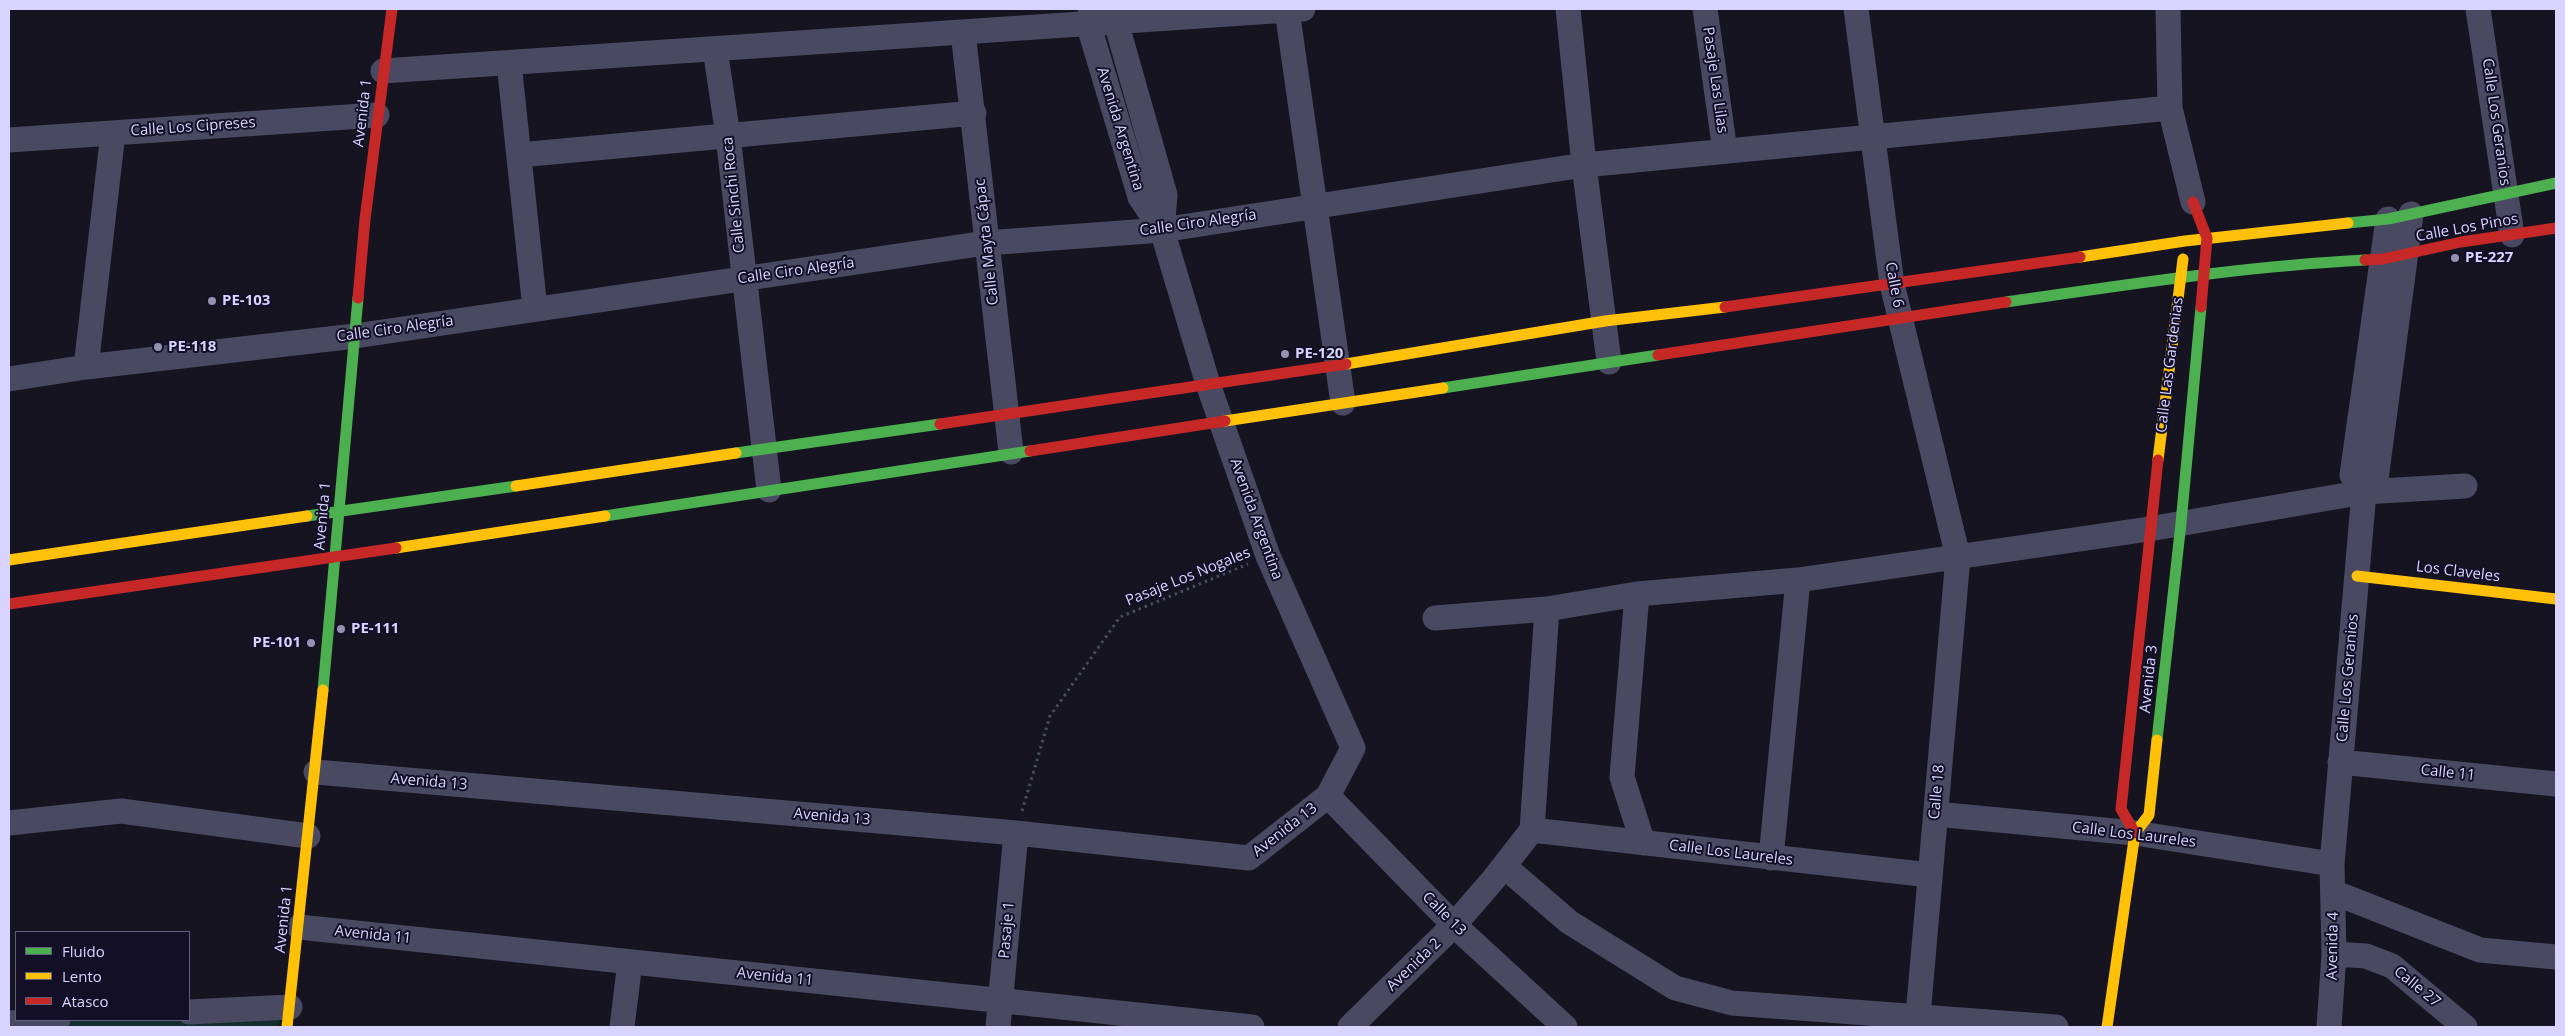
<!DOCTYPE html>
<meta charset="utf-8">
<style>
body{margin:0}
#map{position:relative;width:2565px;height:1036px;overflow:hidden;background:#161421;font-family:"Open Sans",sans-serif}
canvas{display:block}
.frame{position:absolute;inset:0;border:10px solid #d9d4ff;pointer-events:none}
.legend{position:absolute;left:15px;top:931px;width:175px;height:90px;box-sizing:border-box;background:#130f26;border:1px solid #625e7d;margin:0;padding:6px 9px;list-style:none;font-size:15px;color:#d9d4ff}
.legend li{display:flex;align-items:center;gap:10px;height:25px}
.legend b{width:25px;border:1px solid #625e7d}
</style>
<div id="map">
<canvas width="2565" height="1036"></canvas>
<div class="frame"></div>
<ul class="legend">
<li><b style="height:6px;background:#4caf50"></b>Fluido</li>
<li><b style="height:6px;background:#ffc107"></b>Lento</li>
<li><b style="height:6px;background:#c62828"></b>Atasco</li>
</ul>
</div>
<script>
const c = document.querySelector('canvas').getContext('2d');
c.lineJoin = 'round';
function paint(path, color) {
  c.fillStyle = color;
  c.fill(path, 'evenodd');
}
function strokePath(path, color, width, dash) {
  c.strokeStyle = color;
  c.lineWidth = width;
  c.lineCap = dash ? 'butt' : 'round';
  c.setLineDash(dash || []);
  c.stroke(path);
}
function drawText(font, color, halo, rows, align = 'center') {
  c.font = font + ' "Open Sans",sans-serif';
  c.lineWidth = 4;
  c.setLineDash([]);
  c.textBaseline = 'middle';
  c.strokeStyle = halo;
  c.fillStyle = color;
  for (const [text, x, y, turn = 0] of rows) {
    c.save();
    c.translate(x, y);
    c.rotate((+turn || 0) * Math.PI / 180);
    c.textAlign = isNaN(turn) ? turn : align;
    if (halo) c.strokeText(text, 0, 0);
    c.fillText(text, 0, 0);
    c.restore();
  }
}
const green = new Path2D(`
 M282,1007L279,1027H9L63,1020H189Z`);
const path = new Path2D(`
 M1022,811L1050,716L1120,617L1248,564`);
const street = new Path2D(`
 M1109,9L1116,22L1165,195L1162,230
 M1568,9L1584,165L1609,362
 M1705,9L1725,151
 M1856,9L1892,284L1958,557L1917,1027
 M2168,9L2170,108L2193,202
 M2478,9L2512,235
 M1287,10L1343,403
 M963,32L1011,452
 M715,49L728,136L769,490
 M509,63L535,309
 M383,71L1303,9
 M9,140L377,115
 M519,155L974,113
 M86,367L113,133
 M9,379L86,367L355,336L986,243L1162,230L1584,165L2170,108
 M2364,492L2352,475L2388,219
 M1637,594L1622,777L1643,843
 M1435,618L1547,609L1637,594L1798,580L2149,529L2364,492L2465,486
 M2340,762L2556,784
 M316,772L1016,833L1249,858L1328,796L1353,748L1268,556L1208,384L1162,230L1140,197L1088,23L1091,9
 M1328,796L1454,925L1565,1027
 M1936,814L2135,833L2332,864
 M9,823L121,811L308,836
 M1532,830L1930,875
 M1532,830L1547,609
 M1771,858L1798,580
 M1504,866L1569,922L1675,988L1732,1003L2056,1027
 M2333,892L2480,950L2556,957
 M299,927L1252,1027
 M2334,954L2366,956L2392,966L2465,1027
 M189,1012L290,1007
 M9,1023L58,1020
 M622,1027L630,962
 M998,1027L1016,833
 M1350,1027L1454,925L1493,880L1532,830
 M2329,1027L2334,954L2332,864L2364,492L2376,479L2411,214`);
const fast = new Path2D(`
 M2348,223L2388,219L2556,183
 M2006,302C2126,285 2245,266 2365,260
 M1443,388L1658,355
 M736,453L940,424
 M307,516L516,486
 M605,516L1030,451
 M323,690L358,298
 M2157,740L2181,523L2201,307`);
const slow = new Path2D(`
 M2080,257L2185,241L2348,223
 M1346,364L1605,321L1725,307
 M1225,421L1443,388
 M2158,460L2183,259
 M516,486L736,453
 M396,548L605,516
 M9,560L307,516
 M2357,576L2556,599
 M287,1027L323,690
 M2107,1027L2135,833L2149,815L2157,740`);
const jam = new Path2D(`
 M2193,202L2207,238L2201,307
 M2365,260L2383,259L2461,242L2556,228
 M358,298L365,219L392,9
 M1725,307L2080,257
 M1658,355L2006,302
 M940,424L1346,364
 M1030,451L1225,421
 M9,604L396,548
 M2135,833L2121,809L2158,460`);
const markers = [
 [2455,258,5,"#9591b1"],
 [212,301,5,"#9591b1"],
 [158,347,5,"#9591b1"],
 [1285,354,5,"#9591b1"],
 [341,629,5,"#9591b1"],
 [311,643,5,"#9591b1"]
];
const streetNames = [
 ["Pasaje Las Lilas",1715,80,82],
 ["Avenida 1",363,113,-83],
 ["Calle Los Geranios",2496,122,82],
 ["Calle Los Cipreses",193,127,-4],
 ["Avenida Argentina",1120,129,73],
 ["Calle Sinchi Roca",734,195,-96],
 ["Calle Ciro Alegría",1198,223,-8],
 ["Calle Los Pinos",2467,228,-10],
 ["Calle Mayta Cápac",987,242,-96],
 ["Calle Ciro Alegría",796,271,-8],
 ["Calle 6",1894,285,79],
 ["Calle Ciro Alegría",395,329,-8],
 ["Calle Las Gardenias",2170,365,-83],
 ["Avenida 1",323,516,-85],
 ["Avenida Argentina",1256,519,70],
 ["Los Claveles",2458,572,7],
 ["Pasaje Los Nogales",1188,577,-22],
 ["Calle Los Geranios",2348,678,-85],
 ["Avenida 3",2149,679,-84],
 ["Calle 11",2448,773,6],
 ["Avenida 13",429,782,5],
 ["Calle 18",1937,792,-85],
 ["Avenida 13",832,817,5],
 ["Avenida 13",1285,830,-38],
 ["Calle Los Laureles",2134,835,7],
 ["Calle Los Laureles",1731,853,7],
 ["Calle 13",1444,914,45],
 ["Avenida 1",284,919,-84],
 ["Pasaje 1",1007,930,-85],
 ["Avenida 11",373,935,6],
 ["Avenida 4",2333,946,-89],
 ["Avenida 2",1414,965,-44],
 ["Avenida 11",775,977,6],
 ["Calle 27",2417,987,39]
];
const poiNames = [
 ["PE-227",2465,258],
 ["PE-103",222,301],
 ["PE-118",168,347],
 ["PE-120",1295,354],
 ["PE-111",351,629],
 ["PE-101",301,643,"right"]
];
paint(green, '#132c2d');
strokePath(path, '#44505f', 3, [2.5, 4]);
strokePath(street, '#4a4962', 25);
strokePath(fast, '#4caf50', 11);
strokePath(slow, '#ffc107', 11);
strokePath(jam, '#c62828', 11);
for (const [x, y, r, color] of markers) {
  const dot = new Path2D();
  dot.arc(x, y, r, 0, 2 * Math.PI);
  c.fillStyle = color;
  c.fill(dot);
  strokePath(dot, '#130f26', 2);
}
drawText('15px', '#d9d4ff', '#130f26', streetNames);
drawText('bold 15px', '#d9d4ff', '#130f26', poiNames, 'left');
</script>
